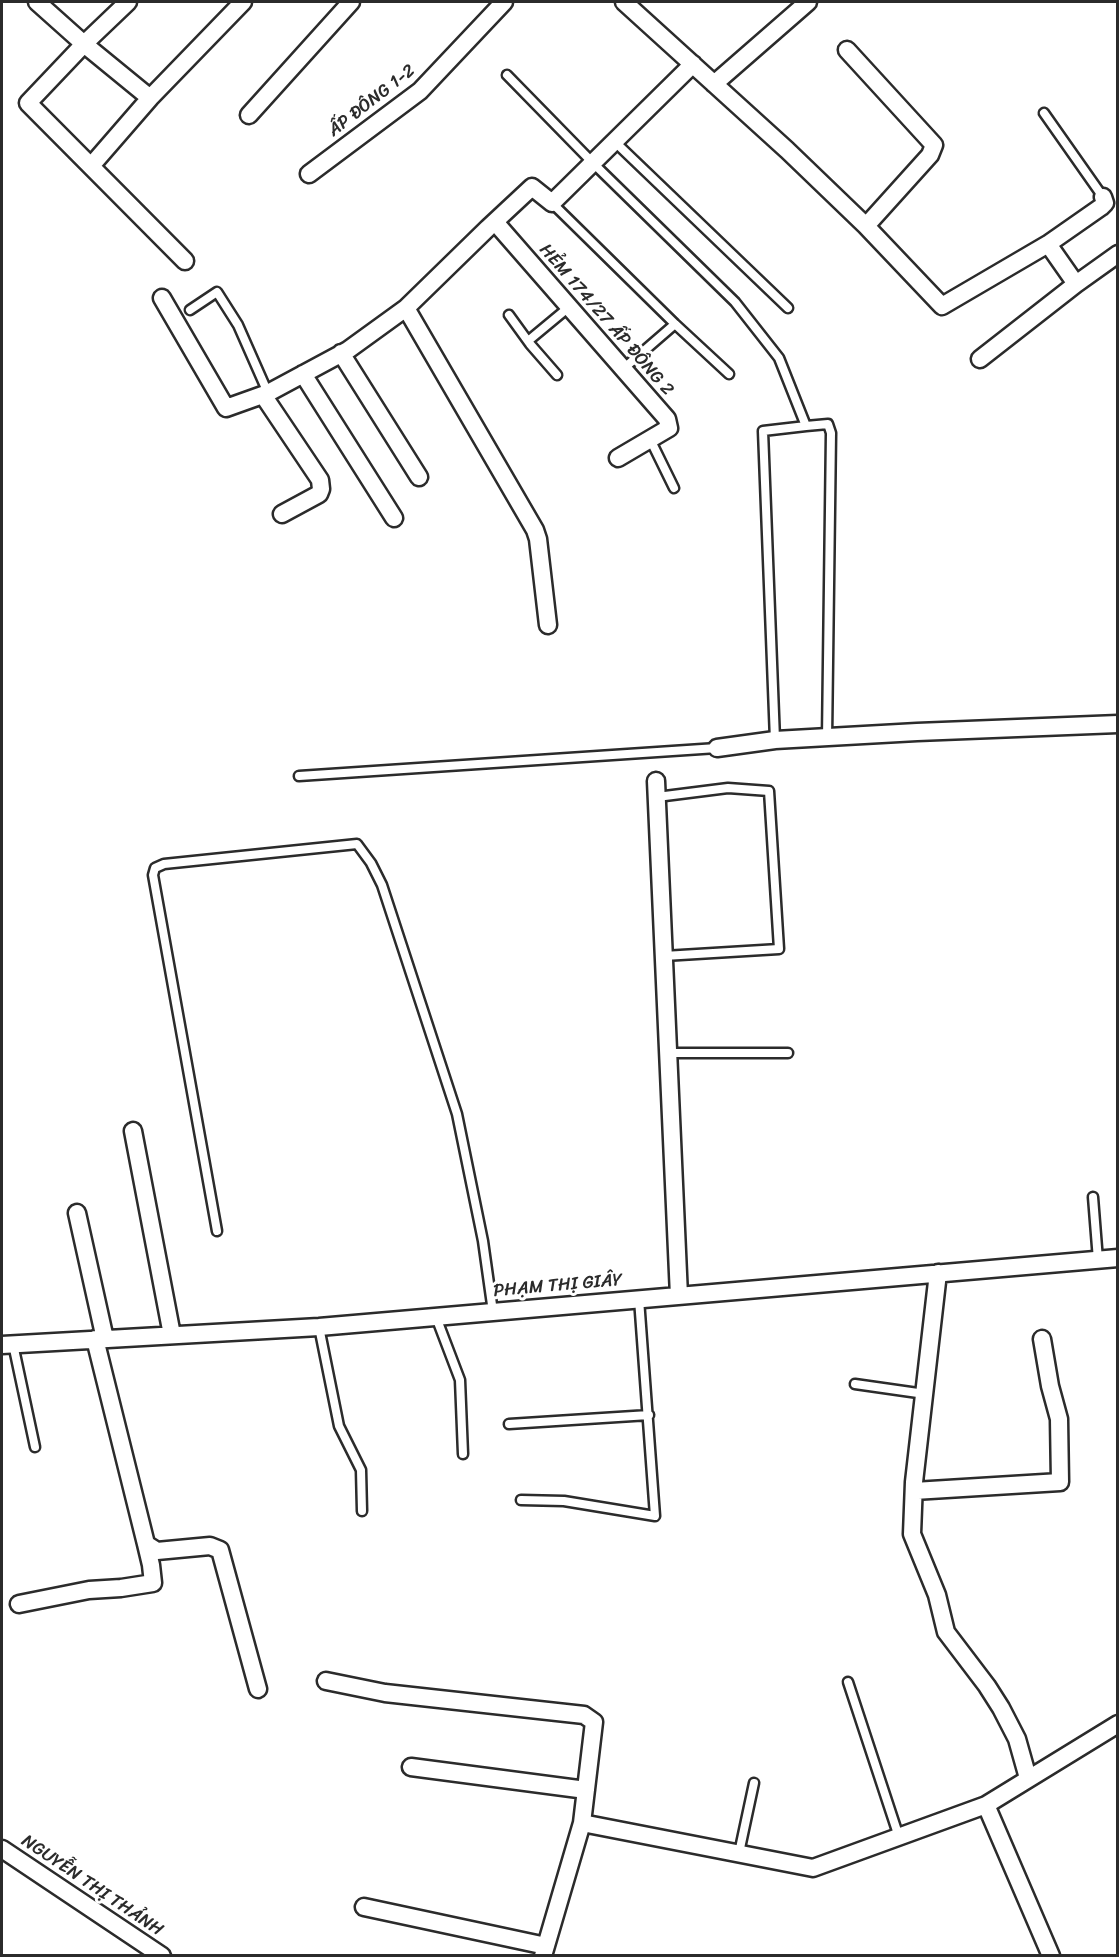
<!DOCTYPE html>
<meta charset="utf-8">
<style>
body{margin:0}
#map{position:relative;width:1119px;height:1957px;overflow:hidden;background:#fff;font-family:Sriracha,sans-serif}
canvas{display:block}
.frame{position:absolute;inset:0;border:3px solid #2b2b2b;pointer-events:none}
</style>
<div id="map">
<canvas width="1119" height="1957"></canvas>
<div class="frame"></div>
</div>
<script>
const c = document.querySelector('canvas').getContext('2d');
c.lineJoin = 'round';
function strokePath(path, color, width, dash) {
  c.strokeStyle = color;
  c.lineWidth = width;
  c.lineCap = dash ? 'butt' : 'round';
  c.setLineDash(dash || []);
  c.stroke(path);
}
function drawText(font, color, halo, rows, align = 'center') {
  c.font = font + ' Sriracha,sans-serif';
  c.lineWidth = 6;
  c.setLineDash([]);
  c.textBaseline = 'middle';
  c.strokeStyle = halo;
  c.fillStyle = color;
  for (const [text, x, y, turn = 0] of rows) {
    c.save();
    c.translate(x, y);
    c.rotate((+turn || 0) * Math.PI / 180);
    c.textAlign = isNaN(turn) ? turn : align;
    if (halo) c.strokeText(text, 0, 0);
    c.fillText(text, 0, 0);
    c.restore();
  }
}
const lane = new Path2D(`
 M507,75L594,164L735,302L779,358L806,426L828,424L831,433L827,738
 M1044,113L1103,197
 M615,142L788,308
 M552,203L675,324L729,374
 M190,310L217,292L238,325L268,393
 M509,315L530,344L557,375
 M528,341L569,307
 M623,369L675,324
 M650,439L674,488
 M775,740L763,431L806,426
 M299,776L717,748
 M657,797L728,788L769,791L779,949L664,956
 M668,1053H788
 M1093,1197L1098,1260
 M217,1231L153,875L155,868L164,864L357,844L371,863L382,885L457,1114L483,1241L493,1312
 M436,1317L460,1380L463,1454
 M319,1327L339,1426L361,1470L362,1511
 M13,1344L35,1447
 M855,1384L925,1394
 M509,1424L649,1415
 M521,1500L564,1501L655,1516L639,1299
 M848,1682L899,1837
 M739,1853L754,1783`);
const street = new Path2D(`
 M37,2L84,44L150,98
 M128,2L84,44L28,103L185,261
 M624,2L787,150L866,226L942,306L1048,244L1076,284L980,359
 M847,50L934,145L930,155L866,226
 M714,84L808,2
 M249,115L351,2
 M91,166L150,98L243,2
 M309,174L420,91L504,2
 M495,222L667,419L669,428L618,458
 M1048,244L1101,207L1105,203L1103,197
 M1076,284L1118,254
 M162,298L226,408L268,393L348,350L406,308L488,228L532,187L552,203L693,64
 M406,308L535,530L538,539L548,625
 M341,353L419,477
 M303,374L394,518
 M263,395L320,480L321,489L319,494L282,514
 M717,748L775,740L917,732L1118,724
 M656,781L679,1296
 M133,1131L172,1335
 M77,1213L105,1339
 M938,1273L914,1482L912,1534L937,1595L946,1632L987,1686L1001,1708L1017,1739L1028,1778
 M95,1339L146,1544L157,1551L210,1546L220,1550L258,1689
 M2,1345L319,1327L1118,1258
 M914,1491L1060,1482L1059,1419L1050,1386L1042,1339
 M19,1604L89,1590L121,1588L153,1583L151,1565L146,1544
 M326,1681L385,1693L584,1715L594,1722L582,1823L543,1956
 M411,1767L586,1790
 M986,1805L1051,1956
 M582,1823L813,1868L986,1805L1118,1724
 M2,1849L162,1956
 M364,1907L546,1946`);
const streetNames = [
 ["ẤP ĐÔNG 1-2",372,101,-38],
 ["HẺM 174/27 ẤP ĐÔNG 2",606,320,49],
 ["PHẠM THỊ GIÂY",558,1286,-5],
 ["NGUYỄN THỊ THẢNH",92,1886,34]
];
strokePath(lane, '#2b2b2b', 13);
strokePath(street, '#2b2b2b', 21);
strokePath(lane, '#fff', 8);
strokePath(street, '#fff', 16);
drawText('18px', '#2b2b2b', '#fff', streetNames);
</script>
